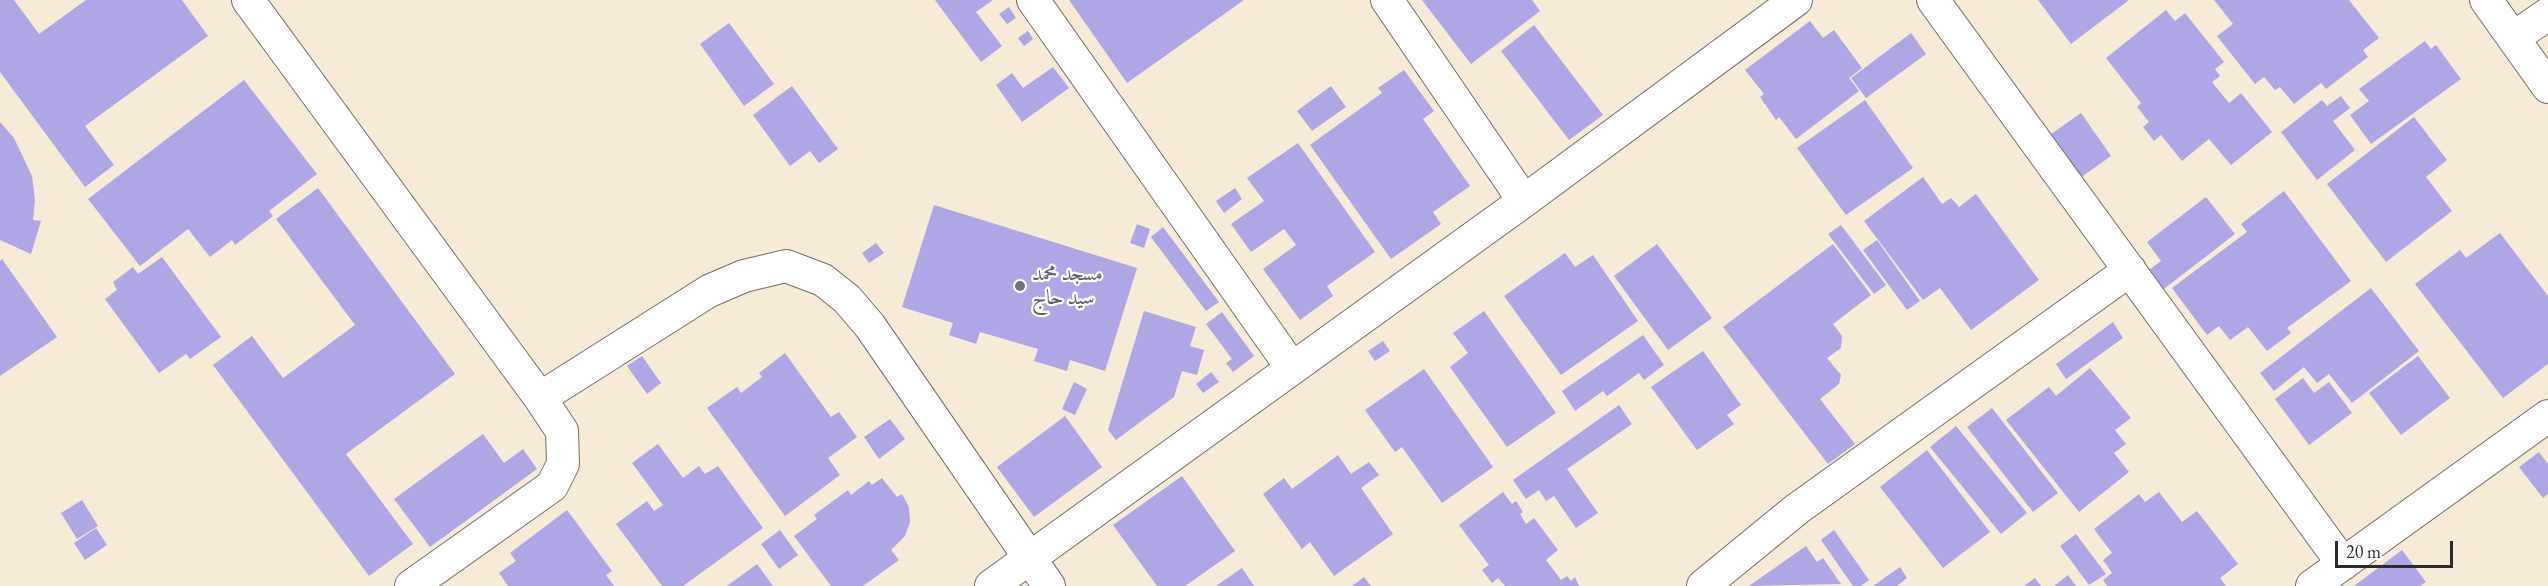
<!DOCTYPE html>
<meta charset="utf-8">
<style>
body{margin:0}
#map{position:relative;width:2548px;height:586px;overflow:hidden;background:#f7ead7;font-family:"EB Garamond",serif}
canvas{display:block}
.scale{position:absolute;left:2335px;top:541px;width:118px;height:27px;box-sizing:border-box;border:3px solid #2b2b2b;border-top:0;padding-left:8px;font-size:18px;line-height:21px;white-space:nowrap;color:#2b2b2b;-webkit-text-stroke:4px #fff;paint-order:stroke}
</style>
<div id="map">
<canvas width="2548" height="586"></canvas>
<div class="scale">20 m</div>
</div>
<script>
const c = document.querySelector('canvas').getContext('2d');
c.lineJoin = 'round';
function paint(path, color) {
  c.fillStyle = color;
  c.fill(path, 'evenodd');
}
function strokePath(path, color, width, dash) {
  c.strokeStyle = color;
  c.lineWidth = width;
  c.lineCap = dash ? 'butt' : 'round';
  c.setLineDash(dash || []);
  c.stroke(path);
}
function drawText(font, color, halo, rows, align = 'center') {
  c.font = font + ' "EB Garamond",Amiri,serif';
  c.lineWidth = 4.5;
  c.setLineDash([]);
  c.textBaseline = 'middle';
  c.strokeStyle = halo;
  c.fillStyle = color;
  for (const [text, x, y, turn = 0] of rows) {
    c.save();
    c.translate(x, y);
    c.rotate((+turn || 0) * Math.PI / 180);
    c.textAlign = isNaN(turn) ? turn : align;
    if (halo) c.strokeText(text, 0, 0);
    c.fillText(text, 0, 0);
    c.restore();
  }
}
const building = new Path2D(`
 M0,0H14L39,34L86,0H182L208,36L85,126L114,165L85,187L0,72Z
 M935,0H993L976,12L1002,46L981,62Z
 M1069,0H1244L1127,83Z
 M1422,0H1532L1540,11L1471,64Z
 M2038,0H2129L2071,44Z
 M2214,0H2349L2379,38L2363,50L2368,57L2326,89L2321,83L2294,104L2280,87L2275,90L2264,77L2255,84L2217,36L2233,24Z
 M1009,7L1016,18L1007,24L999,14Z
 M2166,10L2175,21L2185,13L2224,62L2215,69L2220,76L2212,82L2229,103L2241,93L2272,132L2231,165L2209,139L2182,161L2161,135L2154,141L2143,127L2149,122L2137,107L2141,103L2106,58Z
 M1810,21L1823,38L1834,30L1862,68L1849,78L1859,91L1796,139L1779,117L1776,120L1760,97L1764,94L1745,70Z
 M729,23L774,84L744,106L700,44Z
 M1534,25L1603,115L1569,140L1501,51Z
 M1028,31L1033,39L1024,46L1018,38Z
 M1911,33L1926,54L1866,98L1851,78Z
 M2425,41L2431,49L2436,45L2461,79L2371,144L2350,115L2369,101L2359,89Z
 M1053,67L1069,88L1022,122L996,85L1012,73L1023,88Z
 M1404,70L1434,111L1423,119L1470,186L1433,212L1441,224L1391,259L1310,145L1382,93L1378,88Z
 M244,80L317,174L269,211L273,216L235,245L232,240L210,257L188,229L140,266L88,199Z
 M792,86L838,149L819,163L810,151L790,166L753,115Z
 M1331,86L1346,107L1312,131L1297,111Z
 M2341,96L2350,108L2333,121L2355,150L2317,180L2281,132L2322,100L2327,106Z
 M1865,100L1913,168L1846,215L1797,148Z
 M2081,113L2111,156L2077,180L2047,137Z
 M2414,117L2447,160L2426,177L2452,211L2386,262L2327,184Z
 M0,122L14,138L32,176L35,200L33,220L41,221L31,254L0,240Z
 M1298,143L1375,252L1327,286L1333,296L1300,320L1263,269L1296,245L1284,229L1251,252L1231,224L1264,201L1247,178Z
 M1923,177L1942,204L1951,198L1959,207L1976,194L2039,280L1971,330L1940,288L1923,300L1864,221Z
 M318,188L455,374L346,454L413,544L369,576L213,365L252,336L283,378L355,325L276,219Z
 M1235,188L1242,199L1224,213L1216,201Z
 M2284,191L2351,281L2287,328L2291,333L2267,351L2248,327L2230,340L2219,326L2207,335L2172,288L2247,232L2241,224Z
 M2206,197L2235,234L2160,292L2145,273L2161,261L2147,242Z
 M934,205L1137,268L1105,371L1070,360L1067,371L1034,361L1038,349L980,332L976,344L949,335L953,323L902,307Z
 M1137,224L1150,229L1144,248L1130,243Z
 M1841,225L1886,285L1874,294L1828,234Z
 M1163,227L1219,302L1206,311L1151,237Z
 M2500,233L2548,296V364L2503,398L2415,284L2460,250L2466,258Z
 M1877,240L1920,301L1907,310L1863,250Z
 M876,243L884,253L869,263L862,253Z
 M1657,244L1712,318L1668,350L1614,276Z
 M1833,244L1871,295L1833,324L1842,336L1841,348L1827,358L1841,375L1839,384L1820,399L1855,444L1828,464L1723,327Z
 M1565,253L1575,267L1593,255L1638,321L1561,375L1504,296Z
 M162,257L221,337L190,359L186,354L159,373L105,299L117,290L113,282L133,267L138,274Z
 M2,259L57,337L0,376V261Z
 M2371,288L2419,351L2352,403L2329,374L2317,383L2304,367L2274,391L2260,373Z
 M1144,311L1196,327L1190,346L1204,350L1197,375L1182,371L1174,397L1116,440L1108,430Z
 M1484,311L1556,413L1507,447L1450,367L1468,353L1453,333Z
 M1222,312L1254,356L1233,372L1226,363L1232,359L1206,324Z
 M2113,322L2123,338L2066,379L2056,364Z
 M1643,335L1664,365L1644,380L1639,373L1607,396L1603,391L1575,411L1562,391Z
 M1383,341L1390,351L1375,361L1368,351Z
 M1703,351L1741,405L1727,415L1734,424L1697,450L1651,387Z
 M785,353L831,417L839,412L857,437L828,458L840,475L785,516L707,408L737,387L741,393L762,377L759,373Z
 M642,356L661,383L647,394L627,366Z
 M2418,356L2450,398L2401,435L2369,393Z
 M2090,368L2131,418L2115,430L2126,444L2114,453L2129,472L2079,512L2006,420L2049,387L2056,396Z
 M1424,369L1493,467L1442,503L1402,447L1395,452L1365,410Z
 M1211,372L1219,382L1203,393L1196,384Z
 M2303,378L2314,393L2329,382L2352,413L2309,445L2275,399Z
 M1074,382L1087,389L1075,415L1062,409Z
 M1619,405L1632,424L1567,469L1598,513L1576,528L1554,496L1546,501L1539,490L1526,499L1513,480Z
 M1992,408L2058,493L2033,512L1967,427Z
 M1065,416L1102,467L1034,517L997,467Z
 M890,419L905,439L879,459L864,437Z
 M1956,426L2027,513L2001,534L1930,447Z
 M483,434L504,463L523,449L537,469L430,547L394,499Z
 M658,444L683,478L699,466L705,474L718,466L763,528L683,586H662L616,524L647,501L654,511L663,505L632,463Z
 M1927,450L1990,532L1943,568L1880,487Z
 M2539,452L2548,464V494L2543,498L2519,467Z
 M1338,455L1351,474L1369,462L1379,475L1361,488L1393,534L1334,576L1310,542L1302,549L1263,494L1284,478L1292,489Z
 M1182,476L1235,551L1185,586H1157L1113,525Z
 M882,478L897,497L902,494L909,507L910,522L905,536L891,550L899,560L863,586H831L794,536L817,519L814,515L848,490L851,495L869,481L872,485Z
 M1503,492L1512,504L1516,501L1523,512L1520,514L1526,524L1534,518L1558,550L1546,560L1561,580L1567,576L1571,581L1575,577L1579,586H1505L1498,578L1492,583L1482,570L1489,565L1459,525Z
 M2159,492L2182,522L2197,511L2238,564L2220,578L2226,586H2107L2103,580L2112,573L2103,560L2112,553L2094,529L2139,494L2145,502Z
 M82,500L98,526L77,539L61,513Z
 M567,510L612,571L606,575L614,586H508L499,573L516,561L510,553Z
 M96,528L107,545L85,560L74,543Z
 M780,530L798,555L779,569L761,544Z
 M1834,530L1869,580L1861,586H1853L1821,540Z
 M2076,534L2106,574L2089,585L2060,546Z
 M1806,546L1817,562L1823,558L1841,584L1749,586Z
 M2402,550L2426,582L2420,586H2354Z
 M757,564L773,586H727Z
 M1900,567L1907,578L1897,586H1873Z
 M1242,568L1254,586H1216Z
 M2068,575L2076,586H2054Z
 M1364,577L1371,586H1352Z
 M2035,578L2041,586H2024Z`);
const minor = new Path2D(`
 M248,0L540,398L562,431L563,464L552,486L411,586
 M1033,0L1292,368
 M1387,0L1524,201
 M1933,0L2343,564
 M2486,0L2548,87
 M2513,38L2548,14
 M540,398L709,291L744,276L786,266L823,280L847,299L870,326L1049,586
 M991,586L1524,201L1796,0
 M1703,586L1797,509L2130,270
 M2312,586L2548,416`);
const markers = [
 [1020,286,6,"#6b7280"]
];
const worshipNames = [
 ["مسجد محمد",1032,274],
 ["سيد حاج",1032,298]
];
paint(building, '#aea6e5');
strokePath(minor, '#726e67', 34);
strokePath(minor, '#fff', 32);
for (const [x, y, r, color] of markers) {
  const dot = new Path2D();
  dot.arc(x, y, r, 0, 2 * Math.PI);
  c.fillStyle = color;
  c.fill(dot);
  strokePath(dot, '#fff', 2);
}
drawText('21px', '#5b616d', '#fff', worshipNames, 'left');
</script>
